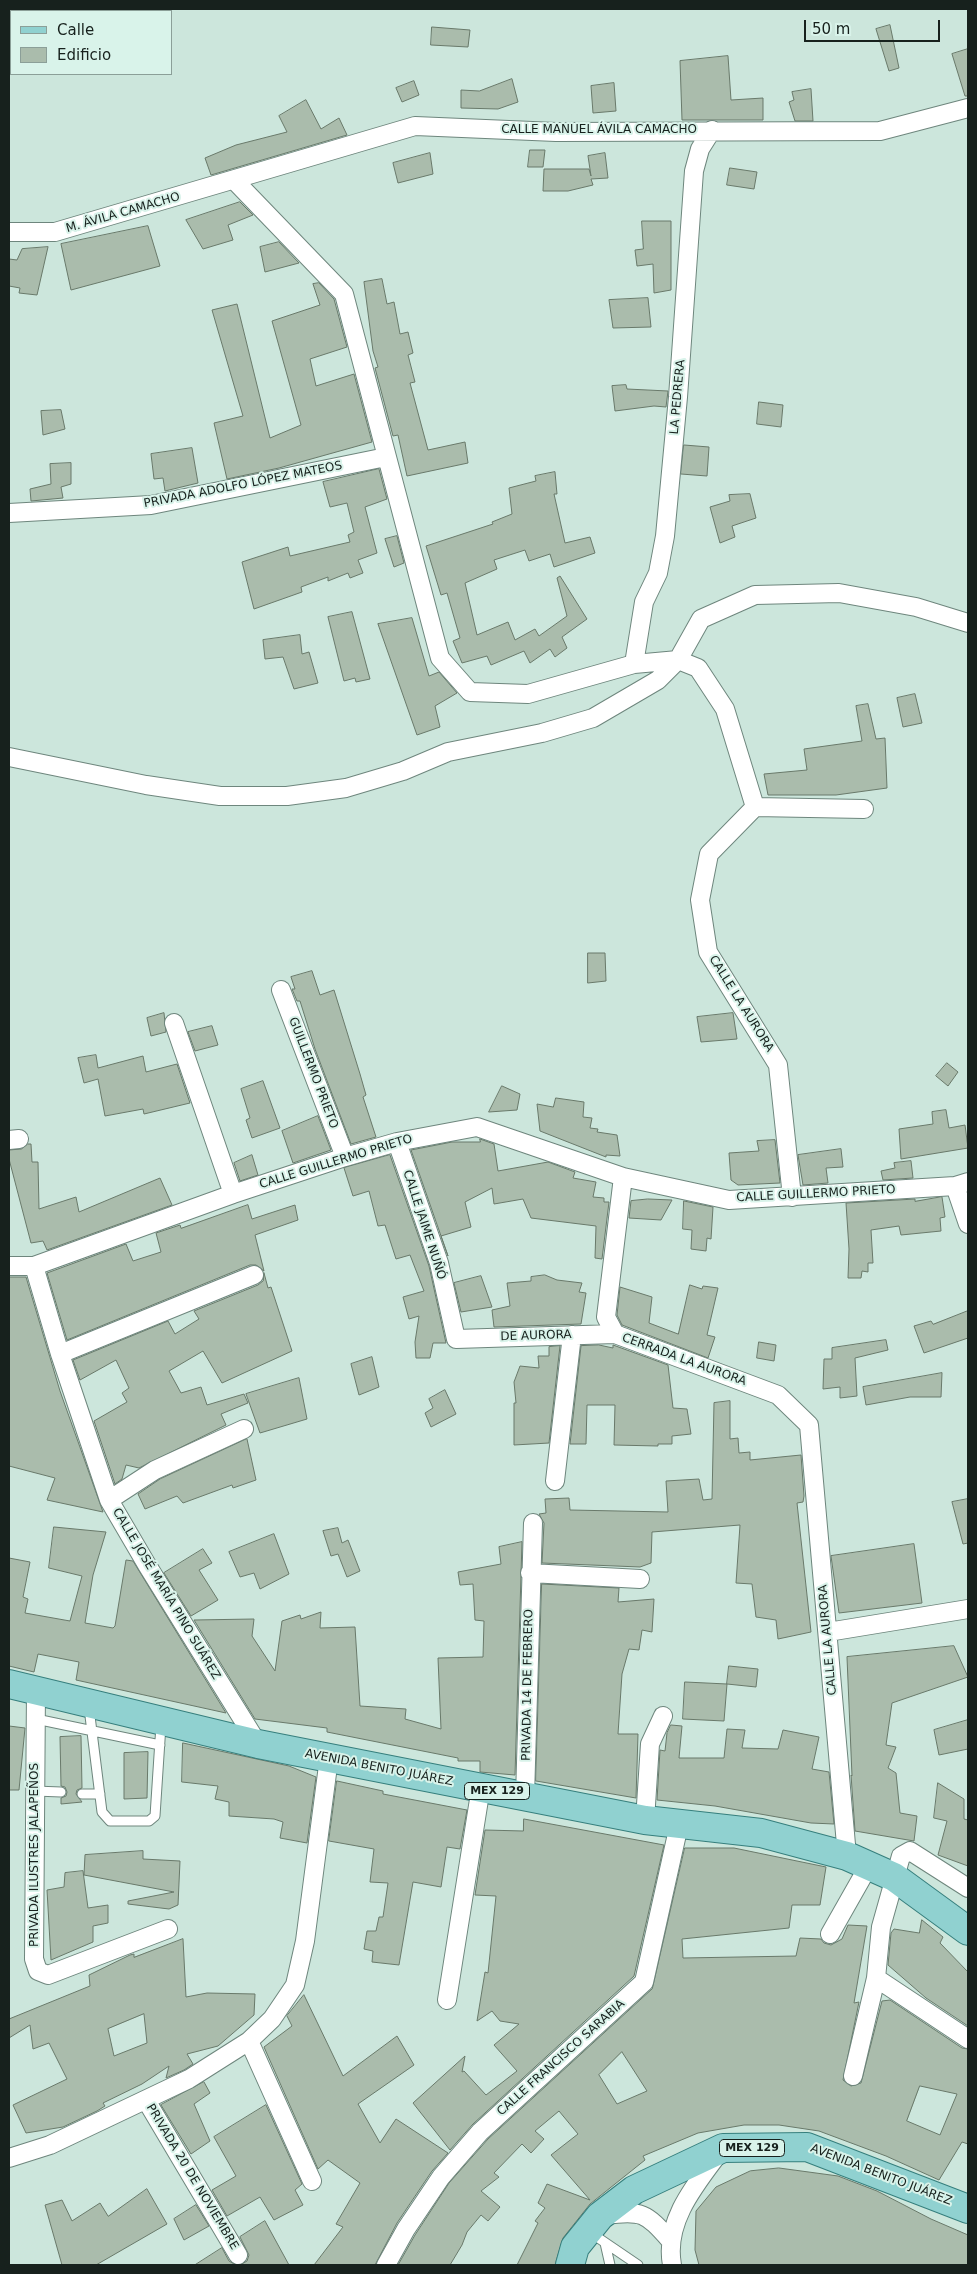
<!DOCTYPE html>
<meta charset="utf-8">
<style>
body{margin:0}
#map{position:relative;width:977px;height:2274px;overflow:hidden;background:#cce6dc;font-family:"DejaVu Sans",sans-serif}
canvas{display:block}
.frame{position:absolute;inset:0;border:10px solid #17211d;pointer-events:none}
.legend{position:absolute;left:10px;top:10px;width:162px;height:65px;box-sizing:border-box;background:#d9f3ea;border:1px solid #8b9f98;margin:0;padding:6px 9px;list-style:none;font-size:15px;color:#17211d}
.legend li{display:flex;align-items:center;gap:10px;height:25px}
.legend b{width:25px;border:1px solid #8b9f98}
.scale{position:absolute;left:804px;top:20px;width:136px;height:22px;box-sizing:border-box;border:2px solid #17211d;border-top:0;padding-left:6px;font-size:15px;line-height:18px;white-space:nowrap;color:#17211d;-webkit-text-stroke:4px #d9f3ea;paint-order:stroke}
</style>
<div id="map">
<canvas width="977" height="2274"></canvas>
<div class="frame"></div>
<ul class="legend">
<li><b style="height:6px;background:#90d1d0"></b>Calle</li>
<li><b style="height:14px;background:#aabcac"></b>Edificio</li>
</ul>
<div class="scale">50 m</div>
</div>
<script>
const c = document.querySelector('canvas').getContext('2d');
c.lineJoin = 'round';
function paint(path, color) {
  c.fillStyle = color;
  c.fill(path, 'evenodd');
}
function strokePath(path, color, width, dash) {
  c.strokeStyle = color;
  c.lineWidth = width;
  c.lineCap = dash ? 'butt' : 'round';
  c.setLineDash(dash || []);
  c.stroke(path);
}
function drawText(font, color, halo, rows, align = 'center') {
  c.font = font + ' "DejaVu Sans",sans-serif';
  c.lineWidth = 4;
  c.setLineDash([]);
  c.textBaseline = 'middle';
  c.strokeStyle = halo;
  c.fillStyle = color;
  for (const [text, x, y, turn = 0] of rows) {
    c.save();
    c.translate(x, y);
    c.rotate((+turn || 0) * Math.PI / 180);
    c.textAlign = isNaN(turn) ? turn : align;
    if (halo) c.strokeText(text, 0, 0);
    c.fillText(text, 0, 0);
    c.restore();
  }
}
const building = new Path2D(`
 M890,25L899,68L889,71L876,29Z
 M432,27L470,30L468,47L431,45Z
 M968,49V96H965L952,54Z
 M728,56L731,100L763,98V120H682L680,61Z
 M512,79L518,102L498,109L461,108V90L479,91Z
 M414,81L419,95L402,102L396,88Z
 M614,83L616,111L593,113L591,86Z
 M811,89L813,121H795L789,102L794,100L792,92Z
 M306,100L321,129L339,118L347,135L211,175L205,158L236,145L287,132L279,116Z
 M530,150H545L543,167H528Z
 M430,153L433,174L398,183L393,163Z
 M605,153L608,178L591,179L593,185L568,191H543L544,169H589L591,176L588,156Z
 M730,168L757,172L754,189L727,185Z
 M240,202L253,215L228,225L233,240L203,249L186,220Z
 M642,221H671V290L654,293L653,264L637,266L635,250L643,249Z
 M148,226L160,266L71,290L61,244Z
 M279,242L299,263L265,272L260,247Z
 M48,247L37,295L19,293L20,288L9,286V259L17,260L22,249Z
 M382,279L387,304L394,302L400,334L408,332L413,353L408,355L415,382L410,383L428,450L465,442L468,463L407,476L398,435L393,436L375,368L378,367L373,351L364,282Z
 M319,283L334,299L347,347L310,359L316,386L354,374L372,442L279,468L227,479L214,423L243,416L212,310L237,304L270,438L301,425L272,321L320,305L313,284Z
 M648,298L651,327L613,328L609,300Z
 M626,385L627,389L668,391L666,407L654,406L615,411L612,386Z
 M759,402L783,405L781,427L757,424Z
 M61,410L65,429L43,435L41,411Z
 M684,445L709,447L707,476L681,474Z
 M192,448L198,483L165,491L163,478L154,479L151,454Z
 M71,463V484L61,487L63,498L31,501L30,489L51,484L50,464Z
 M379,469L387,499L365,507L377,553L358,560L363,573L350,578L348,573L328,581V577L301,587L302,592L254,609L242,562L288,547L290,556L350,542L348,535L354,532L347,503L330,507L323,482Z
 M555,472L557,494H554L565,543L590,537L595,553L554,567L550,554L529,561L525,550L494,560L497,569L465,583L477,635L508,622L515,640L535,629L539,636L567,616L557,578L560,576L587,619L562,637L567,648L555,657L550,649L530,663L524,651L491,665L487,656L462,663L453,641L460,638L447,593L441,595L426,546L493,524L492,522L512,514L509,488L536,481L535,476Z
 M750,494L756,518L732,526L735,537L720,543L710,507L730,501L729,495Z
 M397,536L404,563L394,567L385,539Z
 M352,612L370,679L356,682L355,678L344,681L328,617Z
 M412,618L429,676L439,672L457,693L435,706L440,727L417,735L378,624Z
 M300,635L302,654L309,652L318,683L294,689L283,657L265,659L263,640Z
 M915,694L922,723L903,727L897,698Z
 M868,704L876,739L885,738L887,788L836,795H768L764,774L807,770L804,749L862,741L856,706Z
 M588,953H605L606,981L588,983Z
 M312,971L320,995L334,990L360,1074L366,1095L363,1097L376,1137L351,1144L315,1049L300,1001H297L292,989H295L291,977Z
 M164,1013L166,1032L151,1036L147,1018Z
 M733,1013L737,1039L701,1042L697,1017Z
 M212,1026L218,1045L195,1051L188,1032Z
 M96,1055L98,1068L143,1056L146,1072L177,1064L190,1103L144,1114L143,1109L105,1116L98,1079L84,1083L78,1058Z
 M947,1063L958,1072L948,1086L936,1076Z
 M263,1081L280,1128L252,1138L246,1120L250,1118L241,1089Z
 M502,1086L520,1094L517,1110L489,1112Z
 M556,1098L584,1102L583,1117L592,1118L590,1128L598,1129L597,1132L617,1135L620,1156L606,1155V1157L540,1131L537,1104L553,1107Z
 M946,1110L949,1128L965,1125L968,1148L901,1159L899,1129L933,1124L932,1112Z
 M318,1116L331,1150L293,1163L282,1131Z
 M480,1139L494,1144L498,1171L548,1162L575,1172L573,1178L596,1182L593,1197L604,1198V1202H609L602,1259L595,1258L596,1226L531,1218L523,1199L494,1204L492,1188L465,1202L471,1227L441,1236L448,1256L411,1150L452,1142H480Z
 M775,1140L780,1183L738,1185L731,1180L729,1153L759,1151L757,1141Z
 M28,1144H31L32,1162H38L39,1209L76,1197L79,1212L160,1178L172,1205L47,1250L43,1241L31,1243L9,1159V1150L21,1149Z
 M841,1149L843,1167L826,1168L828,1183L803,1185L798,1155Z
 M252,1155L258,1175L240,1181L234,1163Z
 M390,1155L429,1266L446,1343H433L430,1358H416L415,1342L419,1316L409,1319L403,1297L424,1291L410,1255L396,1259L385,1225L378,1226L369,1191L353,1196L344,1168Z
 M911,1161L913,1178L883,1180L881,1171L895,1168L894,1163Z
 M942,1197L945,1217L940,1218L941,1231L901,1235L899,1226L871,1230L873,1263H868V1272L862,1271L861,1278H848L849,1249L846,1203L915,1199V1201Z
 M648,1199L672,1200L661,1220L629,1218L631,1201Z
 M684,1201L713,1207L711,1239L707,1238L706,1251L691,1249L692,1230L683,1229Z
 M248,1205L252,1219L295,1205L298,1220L255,1235L264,1271L256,1265H250L67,1340L47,1273L126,1244L133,1261L161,1252L156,1233L180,1225L181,1228Z
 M264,1273L268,1288L271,1287L292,1351L222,1383L203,1351L169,1371L181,1393L201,1387L207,1405L244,1394L248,1403L221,1414L226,1425L139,1468L126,1465L122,1479L115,1484L94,1421L127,1402L122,1393L129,1388L116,1360L80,1380L73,1360L168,1321L175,1334L199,1319L194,1311L258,1285L263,1281Z
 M545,1275L557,1280L582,1283L579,1292L586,1293L581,1324L494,1327L492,1310L510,1306L507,1283L531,1281V1277Z
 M481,1276L492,1307L461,1312L454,1283Z
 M9,1277H26L60,1391L103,1512L47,1500L55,1478L9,1466Z
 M690,1285L702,1289L703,1286L718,1288L707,1335L715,1337L708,1358L622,1325L617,1315L620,1287L652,1297L649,1323L678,1334Z
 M968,1311V1338L924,1353L914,1326L931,1321L933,1324Z
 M886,1340L888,1350L855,1358L857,1396L840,1398V1387L823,1389L824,1359H832V1348Z
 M759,1342L776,1345L774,1361L757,1358Z
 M599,1345L613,1348V1345L668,1365L673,1408L687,1409L691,1434L672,1436V1444H658V1446L614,1445L615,1405H587L586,1444H570L581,1346Z
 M560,1346L549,1443L514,1445V1403H516L514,1382L520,1366L539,1368L538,1356H549V1347Z
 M372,1357L379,1387L359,1395L351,1364Z
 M942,1373L941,1397H910L866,1405L863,1387Z
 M299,1378L307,1419L260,1433L246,1394Z
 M445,1390L456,1414L431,1427L425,1413L433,1408L429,1399Z
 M730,1401V1439L738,1438L739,1453L750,1452V1460L801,1455L804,1496L803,1502L797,1503L811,1632L778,1639L776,1620L756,1617L752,1584L736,1583L740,1525L652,1532L651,1563L640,1567L542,1563L544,1523L539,1514L546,1513L545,1499L569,1498L570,1510L668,1512L666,1481L699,1479L703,1500L712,1499L714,1403Z
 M247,1439L256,1480L233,1488L232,1485L183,1503L177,1496L145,1509L138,1494L160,1479Z
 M968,1499V1543L963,1544L952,1502Z
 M54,1527L106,1532L93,1575L85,1623L113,1628L115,1626L126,1560L133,1561L226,1713L76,1680L79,1662L38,1654L34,1672L9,1666V1558L30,1562L23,1597L28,1599L25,1613L70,1621L82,1576L49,1568Z
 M338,1528L342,1543L348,1540L360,1571L347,1577L338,1554L331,1556L323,1531Z
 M274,1534L289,1574L260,1589L254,1573L240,1577L229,1552Z
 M522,1542L515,1775L480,1772V1761H458V1758L327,1732V1728L255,1719L194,1620L254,1619L252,1636L275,1671L282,1621L300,1615L301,1619L321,1612L320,1628L355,1627L360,1706L406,1709L405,1719L441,1729L438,1658L483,1657L484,1621L475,1620L473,1584L460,1585L458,1572L501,1564L499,1547Z
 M914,1544L922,1603L839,1613L831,1556Z
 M203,1549L212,1563L199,1570L218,1600L191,1616L164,1573Z
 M542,1584L619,1588L618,1602L654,1599L652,1632L642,1630L639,1650L629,1649L622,1674L618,1734H638L636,1798L536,1781Z
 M954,1646L968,1677L892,1703L886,1745L896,1747L888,1768L896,1773L900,1813L917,1816L914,1841L855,1831L851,1775L852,1776L847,1657Z
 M729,1666L758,1669L756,1687L727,1684Z
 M685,1682L727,1684L724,1721L683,1719Z
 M968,1720V1749L939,1755L934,1730Z
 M671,1725L682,1726L679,1758H724L727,1729L745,1730L742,1748L778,1749L783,1730L819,1737L812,1769L829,1772L834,1824L811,1823L715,1806L657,1800L660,1750L665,1751L667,1733Z
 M9,1726L25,1728L19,1790H9Z
 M81,1736L82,1788L77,1790L76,1794L82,1802L61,1804V1798L66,1796L67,1792L65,1787L61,1786L60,1737Z
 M183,1743L289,1766L316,1777L307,1843L280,1838L283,1822L274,1819L229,1816V1802L215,1799L218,1786L182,1782Z
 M148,1752L147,1798L124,1799V1753Z
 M337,1781L383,1791V1794L467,1810L460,1849L447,1847L441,1887L413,1882L399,1965L372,1962L373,1951L364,1949L367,1931H376L379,1917H383L388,1883L370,1882L374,1849L329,1841Z
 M938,1783L964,1799V1819L968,1820V1866L938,1855L947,1821L934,1818Z
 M524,1819L664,1845L634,1976L473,2124L450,2150L413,2103L465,2056L462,2072L464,2071L486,2095L517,2071L494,2045L519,2024L500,2021L492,2011L477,2021L485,1972L488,1973L496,1896L475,1895L485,1830L523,1831Z
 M685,1848H734L826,1867L820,1905H792L789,1928L682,1939L683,1958L796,1956L800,1938L821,1939L824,1943L831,1945L842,1939L848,1925L867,1926L854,2003L859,2002L843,2080L851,2086L861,2083L882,2001L890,2000L962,2048L968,2049V2144L962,2142L939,2180L886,2156L819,2131L779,2125H744L698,2133L643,2156L645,2160L590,2204L563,2238L555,2265H517L538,2223L535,2221L545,2208L538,2203L547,2184L590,2200L551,2155L578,2134L559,2111L535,2131L544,2139L531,2153L522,2144L494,2173L499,2177L481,2191L500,2207L488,2221L481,2215L467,2232L462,2245L450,2265H398L415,2235L449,2183L488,2139L652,1989ZM622,2052L647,2091L617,2104L599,2075ZM920,2086L957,2094L940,2135L907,2121Z
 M143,1851V1859L180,1861L178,1905L169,1909L128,1904V1901L174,1892L84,1875L85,1855Z
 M83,1871L88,1908L108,1905V1923L93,1926V1942L51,1960L47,1890L64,1887L65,1873Z
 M922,1920L943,1937L940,1943L968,1972V2026L926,1998L888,1965L891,1933L894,1929L919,1933Z
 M183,1939L186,1997L207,1993L255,1994L254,2015L218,2046L187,2054L193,2064L184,2070L166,2078L169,2066L142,2084L103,2103L105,2106L97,2111L63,2127L26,2133L13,2105L67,2079L49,2043L33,2049L30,2025L9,2038V2019L90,1986L89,1975L130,1955L134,1954V1957ZM144,2014L147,2043L114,2056L108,2029Z
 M304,1995L343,2076L397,2036L414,2065L358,2104L380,2143L396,2119L448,2153L432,2171L397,2223L375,2265H314L343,2227L336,2224L360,2183L328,2160L318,2169L264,2047L292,2026L287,2016Z
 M204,2082L210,2093L194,2104L210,2141L191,2154L161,2105Z
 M266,2105L302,2184L295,2190L303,2205L274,2220L260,2197L227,2216L212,2190L236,2176L214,2137Z
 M779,2168L838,2176L877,2191L931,2219L968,2235V2265H699L695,2250L696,2211L716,2187L750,2171Z
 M147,2189L167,2224L96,2265H62L45,2205L62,2200L72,2221L100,2203L108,2216Z
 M196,2205L209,2226L184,2240L174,2219Z
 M265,2221L289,2265H240L247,2261L249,2255L240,2237Z
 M222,2248L229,2261L236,2265H195Z`);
const service = new Path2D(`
 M89,1708L102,1812L110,1821H149L155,1816L161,1725
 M36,1719L160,1745
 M35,1791L61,1792
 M82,1794H100
 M591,2233L638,2265
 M605,2243L610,2265`);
const minor = new Path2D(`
 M235,181L344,294L440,658L470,692L528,694L634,664L678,660L698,668L725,709L755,807L709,854L700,900L708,952L778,1065L792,1197
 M9,232H55L415,126L556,132L880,131L968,108
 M9,513L151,505L386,457
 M634,664L644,602L658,573L665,536L678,397L694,171L700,149L712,130
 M9,757L146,785L220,796H287L346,788L403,771L448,752L542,733L593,718L658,680L678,660L701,619L755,595L839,593L916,607L968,623
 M755,807L864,809
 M281,990L345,1157
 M174,1023L233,1194
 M9,1140L19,1139
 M397,1142L439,1263L456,1339L615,1334
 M623,1177L606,1317L615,1334L778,1395L809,1425L847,1856
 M955,1186L968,1224
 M9,1266H34L233,1194L345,1157L397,1142L477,1127L623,1177L729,1200L955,1186L968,1182
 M34,1266L60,1354L109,1500L147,1565L258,1744
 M60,1354L254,1275
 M555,1481L572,1335
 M109,1500L155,1470L244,1429
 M530,1573L640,1579
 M828,1632L968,1609
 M36,1689L34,1959L38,1971L48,1975L168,1929
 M525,1797L533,1523
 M645,1820L650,1744L663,1716
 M830,1934L868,1867
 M876,1978L968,2039
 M447,2000L481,1787
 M249,2041L312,2181
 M853,2076L876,1978L881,1927L901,1856L910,1851L968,1888
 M146,2100L238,2255
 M9,2158L50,2145L189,2079L249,2041L272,2019L295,1985L305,1941L329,1758
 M606,2215C642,2210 646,2213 670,2240
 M386,2265L406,2229L441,2177L480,2132L644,1982L679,1825
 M672,2265C664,2222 695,2185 719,2153`);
const primary = new Path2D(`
 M9,1684L258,1744L645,1820L761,1833L847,1856L894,1877L968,1931
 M570,2265L575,2247L600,2216L634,2190L723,2148L807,2147L968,2209`);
const shields = [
 [497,1791,65],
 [752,2148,65]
];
const shieldNames = [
 ["MEX 129",497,1791],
 ["MEX 129",752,2148]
];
const streetNames = [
 ["CALLE MANUEL ÁVILA CAMACHO",599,130],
 ["M. ÁVILA CAMACHO",123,213,-16],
 ["LA PEDRERA",678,397,-85],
 ["PRIVADA ADOLFO LÓPEZ MATEOS",243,485,-11],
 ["CALLE LA AURORA",741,1004,58],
 ["GUILLERMO PRIETO",313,1073,69],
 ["CALLE GUILLERMO PRIETO",336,1162,-17],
 ["CALLE GUILLERMO PRIETO",816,1194,-3],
 ["CALLE JAIME NUÑÓ",424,1225,72],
 ["DE AURORA",536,1336,-2],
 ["CERRADA LA AURORA",684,1360,20],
 ["CALLE JOSÉ MARÍA PINO SUÁREZ",166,1594,59],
 ["CALLE LA AURORA",828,1640,-95],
 ["PRIVADA 14 DE FEBRERO",528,1685,-89],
 ["AVENIDA BENITO JUÁREZ",379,1768,11],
 ["PRIVADA ILUSTRES JALAPEÑOS",35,1855,-90],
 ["CALLE FRANCISCO SARABIA",561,2058,-42],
 ["AVENIDA BENITO JUÁREZ",881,2175,21],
 ["PRIVADA 20 DE NOVIEMBRE",192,2177,59]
];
paint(building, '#aabcac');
strokePath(building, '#69796a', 1);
strokePath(service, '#6e867d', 11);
strokePath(minor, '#6e867d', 20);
strokePath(primary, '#367f7d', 30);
strokePath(service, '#fff', 9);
strokePath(minor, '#fff', 18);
strokePath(primary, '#90d1d0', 28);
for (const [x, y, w] of shields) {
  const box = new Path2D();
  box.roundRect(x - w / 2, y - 8.5, w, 17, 4);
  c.fillStyle = '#d9f3ea';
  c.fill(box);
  strokePath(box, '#17211d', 1);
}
drawText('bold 11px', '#17211d', null, shieldNames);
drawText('12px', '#17211d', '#d9f3ea', streetNames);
</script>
